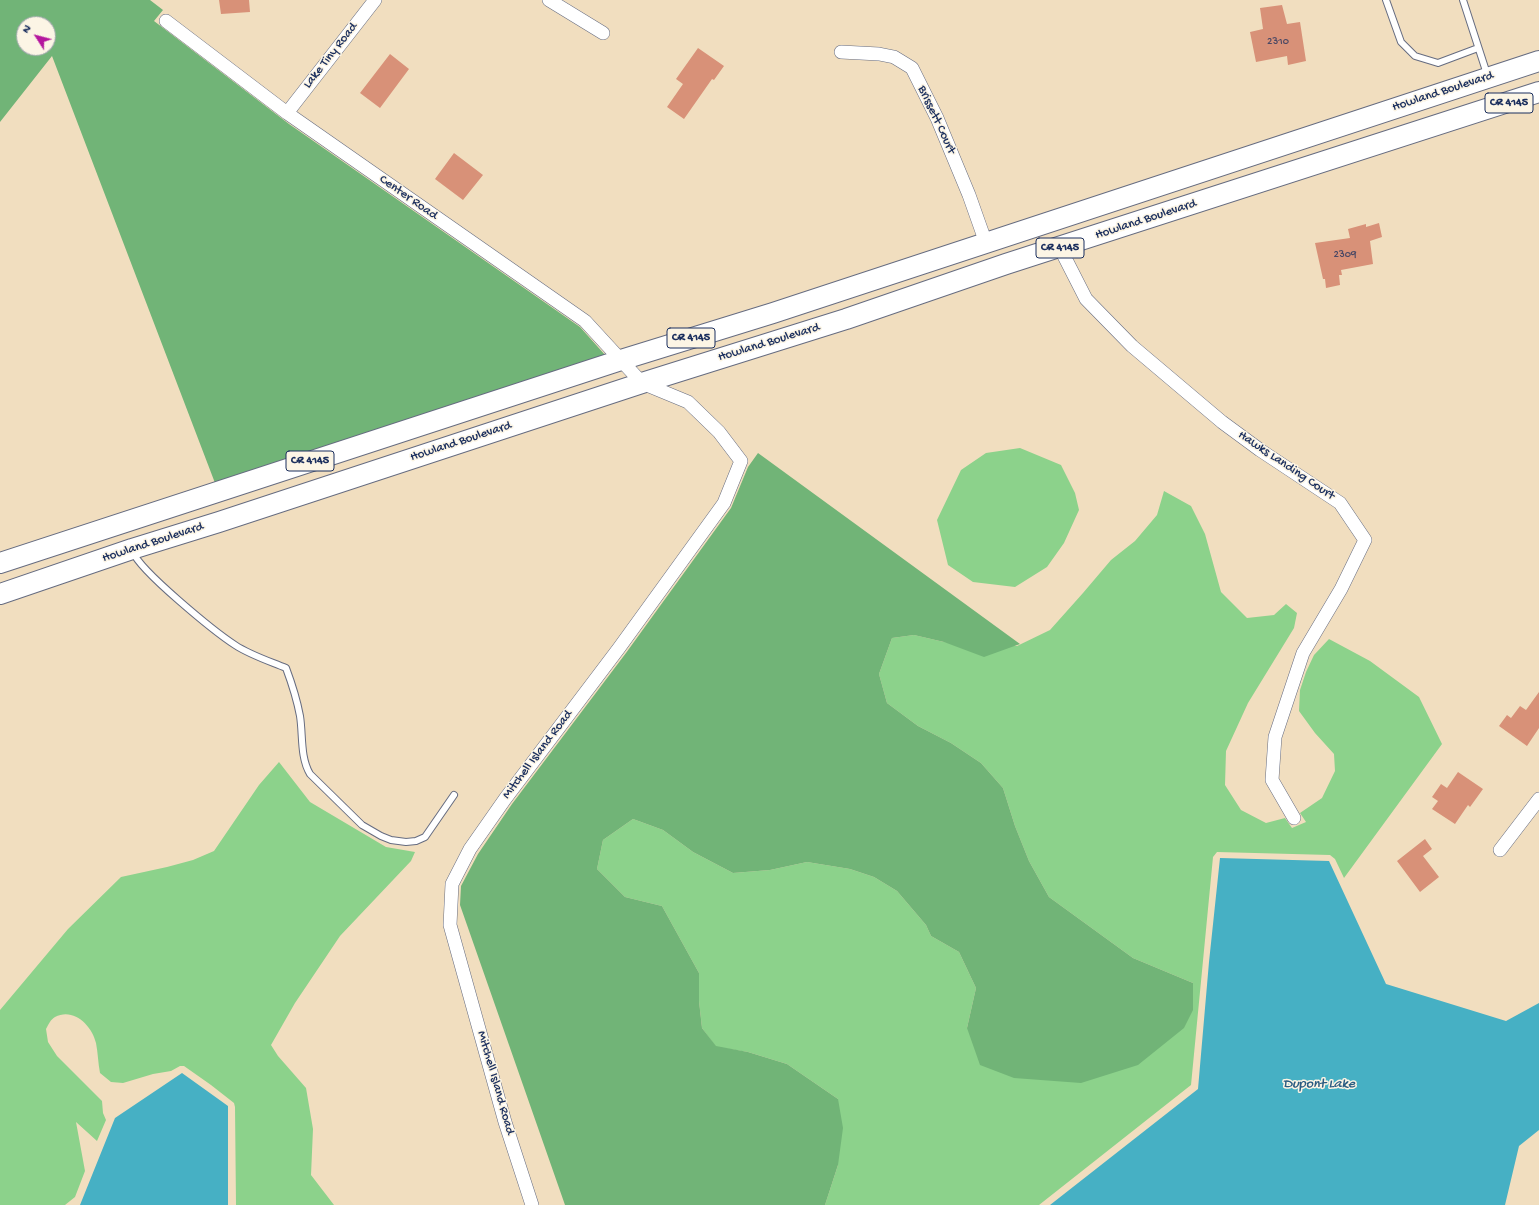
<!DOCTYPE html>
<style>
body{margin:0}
#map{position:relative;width:1539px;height:1205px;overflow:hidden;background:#f1debf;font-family:"Gochi Hand",sans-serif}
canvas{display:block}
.north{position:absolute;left:16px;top:16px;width:40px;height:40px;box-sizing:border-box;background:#fcf5e5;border:1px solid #a2a6af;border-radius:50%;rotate:306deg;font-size:11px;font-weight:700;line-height:16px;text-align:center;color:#1b2f5e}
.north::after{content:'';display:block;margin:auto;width:14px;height:18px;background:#b5179e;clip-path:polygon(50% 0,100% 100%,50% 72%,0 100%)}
</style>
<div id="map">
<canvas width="1539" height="1205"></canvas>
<div class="north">N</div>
</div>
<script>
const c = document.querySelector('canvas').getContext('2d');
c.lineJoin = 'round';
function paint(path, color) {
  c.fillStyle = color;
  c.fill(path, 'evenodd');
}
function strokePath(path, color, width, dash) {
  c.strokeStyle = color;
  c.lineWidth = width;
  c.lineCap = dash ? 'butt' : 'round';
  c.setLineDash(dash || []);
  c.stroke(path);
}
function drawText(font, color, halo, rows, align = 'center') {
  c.font = font + ' "Gochi Hand",sans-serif';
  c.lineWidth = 3;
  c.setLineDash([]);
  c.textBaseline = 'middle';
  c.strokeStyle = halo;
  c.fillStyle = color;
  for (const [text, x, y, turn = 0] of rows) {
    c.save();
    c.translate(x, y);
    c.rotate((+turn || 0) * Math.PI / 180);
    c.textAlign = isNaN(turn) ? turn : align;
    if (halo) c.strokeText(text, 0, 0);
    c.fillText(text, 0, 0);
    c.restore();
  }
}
const green = new Path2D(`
 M1020,448L1061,465L1075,493L1079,510L1064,543L1047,567L1015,587L973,582L948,565L937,520L961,470L986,453Z
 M1164,491L1191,506L1205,534L1221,592L1247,618L1274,615L1286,604L1297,613L1294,628L1248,703L1226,751L1225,785L1241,810L1266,823L1285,818L1292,828L1306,822L1300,813L1322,798L1335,771L1334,754L1315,733L1299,711L1300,690L1306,672L1314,655L1329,639L1370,661L1419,697L1442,744L1344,878L1335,859L1330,855L1217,852L1213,857L1191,1085L1039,1205H825L838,1165V1099L787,1064L748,1052L716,1047L702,1028L699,1001V973L662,906L625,897L597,869L603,840L633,819L663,830L693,852L733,873L770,870L807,862L850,869L874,877L897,891L926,925L931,936L959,952L976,988L967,1028L1193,983L1133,958L1049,897L1029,861L1015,826L1003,788L981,763L951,743L918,726L887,703L879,674L892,638L914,635L944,642L1017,646L1050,630L1083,593L1111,560L1135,541L1157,515Z
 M279,762L310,802L386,847L415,852L411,861L340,936L295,1003L271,1045L278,1056L306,1088L313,1129L311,1175L334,1205H236L235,1107L234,1103L211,1085L184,1066H180L171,1071L153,1074L123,1083L111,1082L100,1073C98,1063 98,1053 96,1043C92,1025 73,1007 55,1017C51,1019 48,1025 46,1029L48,1042L57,1056L102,1101L103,1113L106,1120L97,1141L76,1122L85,1171L75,1197L65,1205H0V1010L68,929L121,877L167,867L193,860L214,851L259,785Z`);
const forest = new Path2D(`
 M0,0H150L163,10L154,21L289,124L580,327L606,356L215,483L52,56L0,122ZM24,24H48V48H24Z
 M758,453L1020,644L984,657L944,642L914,635L892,638L879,674L887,703L918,726L951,743L981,763L1003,788L1015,826L1029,861L1049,897L1133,958L1193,983V1010L1184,1028L1138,1065L1081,1083L1014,1078L980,1065L967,1028L976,988L959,952L931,936L926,925L897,891L874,877L850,869L807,862L770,870L733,873L693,852L663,830L633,819L603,840L597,869L625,897L662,906L699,973V1001L702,1028L716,1046L748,1052L787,1064L838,1099L843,1128L838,1165L825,1205H565L460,905L461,886L478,854L512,804L626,653L731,508L748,467Z`);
const water = new Path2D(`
 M1220,858L1329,861L1386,984L1506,1021L1539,1003V1130L1519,1146L1505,1205H1050L1198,1089L1209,962Z
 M182,1073L228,1106V1205H80L115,1118Z`);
const building = new Path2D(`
 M219,0H249L250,12L221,14Z
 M1282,5L1287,24L1300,22L1306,61L1288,65L1287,56L1256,62L1250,32L1263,29L1260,8Z
 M698,48L724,66L714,80L712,79L684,119L667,107L683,84L676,79Z
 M390,54L409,69L380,108L360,93Z
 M454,153L483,175L463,200L435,179Z
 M1379,223L1382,237L1370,241L1373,264L1341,270L1342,275H1339L1340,285L1326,288L1325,279H1323L1315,243L1350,238L1348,229L1366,224V227Z
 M1539,692V728L1527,746L1499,726L1507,715L1511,718L1520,706L1526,710Z
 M1458,772L1483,789L1470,807L1468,805L1455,824L1432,809L1438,801L1432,797L1441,784L1447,788Z
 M1425,839L1432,849L1423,856L1439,877L1420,892L1397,861Z`);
const service = new Path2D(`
 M1386,0L1401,42L1415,56L1438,63L1478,48
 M1463,0L1487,74
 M133,552C140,571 215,632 235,645C250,655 269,661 286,668C292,684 297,700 300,716C303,735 300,757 310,774L362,825L381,836L391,840L406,842L416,841L425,837L454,795`);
const minor = new Path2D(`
 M549,0L603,33
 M166,21L287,113L585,321L642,383L688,402L719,432L741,461L724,503L619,648L505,799L470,849L452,884L450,925L505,1122L532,1205
 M841,52L879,54L894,57L912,68L937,118L969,195L986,243
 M287,113L375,0
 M1060,248L1086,299L1132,346L1222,422L1260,450L1340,503L1365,540L1341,589L1303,653L1275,737L1272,780L1294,818
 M1500,850L1539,799`);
const primary = new Path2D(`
 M0,563L621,360L773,313L1539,61
 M0,594L132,549L219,522L642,383L846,319L1006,264L1539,92`);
const numberNames = [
 ["2310",1278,42],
 ["2309",1345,255]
];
const shields = [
 [1509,103,48],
 [1060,248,48],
 [691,338,48],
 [310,461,48]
];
const shieldNames = [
 ["CR 4145",1509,103],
 ["CR 4145",1060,248],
 ["CR 4145",691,338],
 ["CR 4145",310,461]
];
const streetNames = [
 ["Lake Tiny Road",331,56,-52],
 ["Howland Boulevard",1443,92,-18],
 ["Brissett Court",936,120,65],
 ["Center Road",408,198,35],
 ["Howland Boulevard",1146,220,-18],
 ["Howland Boulevard",769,343,-17],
 ["Howland Boulevard",461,442,-18],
 ["Hawks Landing Court",1286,466,34],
 ["Howland Boulevard",153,543,-18],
 ["Mitchell Island Road",538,755,-53],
 ["Mitchell Island Road",495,1083,74]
];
const waterNames = [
 ["Dupont Lake",1319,1085]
];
paint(green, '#8cd28b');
paint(forest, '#71b477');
paint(water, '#46b0c4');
paint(building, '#d89178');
strokePath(service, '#666c80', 8);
strokePath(minor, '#666c80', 14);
strokePath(primary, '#666c80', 22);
strokePath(service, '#fff', 6);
strokePath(minor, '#fff', 13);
strokePath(primary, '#fff', 20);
drawText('11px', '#4a4864', null, numberNames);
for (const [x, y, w] of shields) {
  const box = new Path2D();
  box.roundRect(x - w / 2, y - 10, w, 20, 3);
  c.fillStyle = '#fcf5e5';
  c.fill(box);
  strokePath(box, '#1b2f5e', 1);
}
drawText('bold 12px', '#1b2f5e', null, shieldNames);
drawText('13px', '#1b2f5e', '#fcf5e5', streetNames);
drawText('italic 14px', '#2a5c82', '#fcf5e5', waterNames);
</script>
